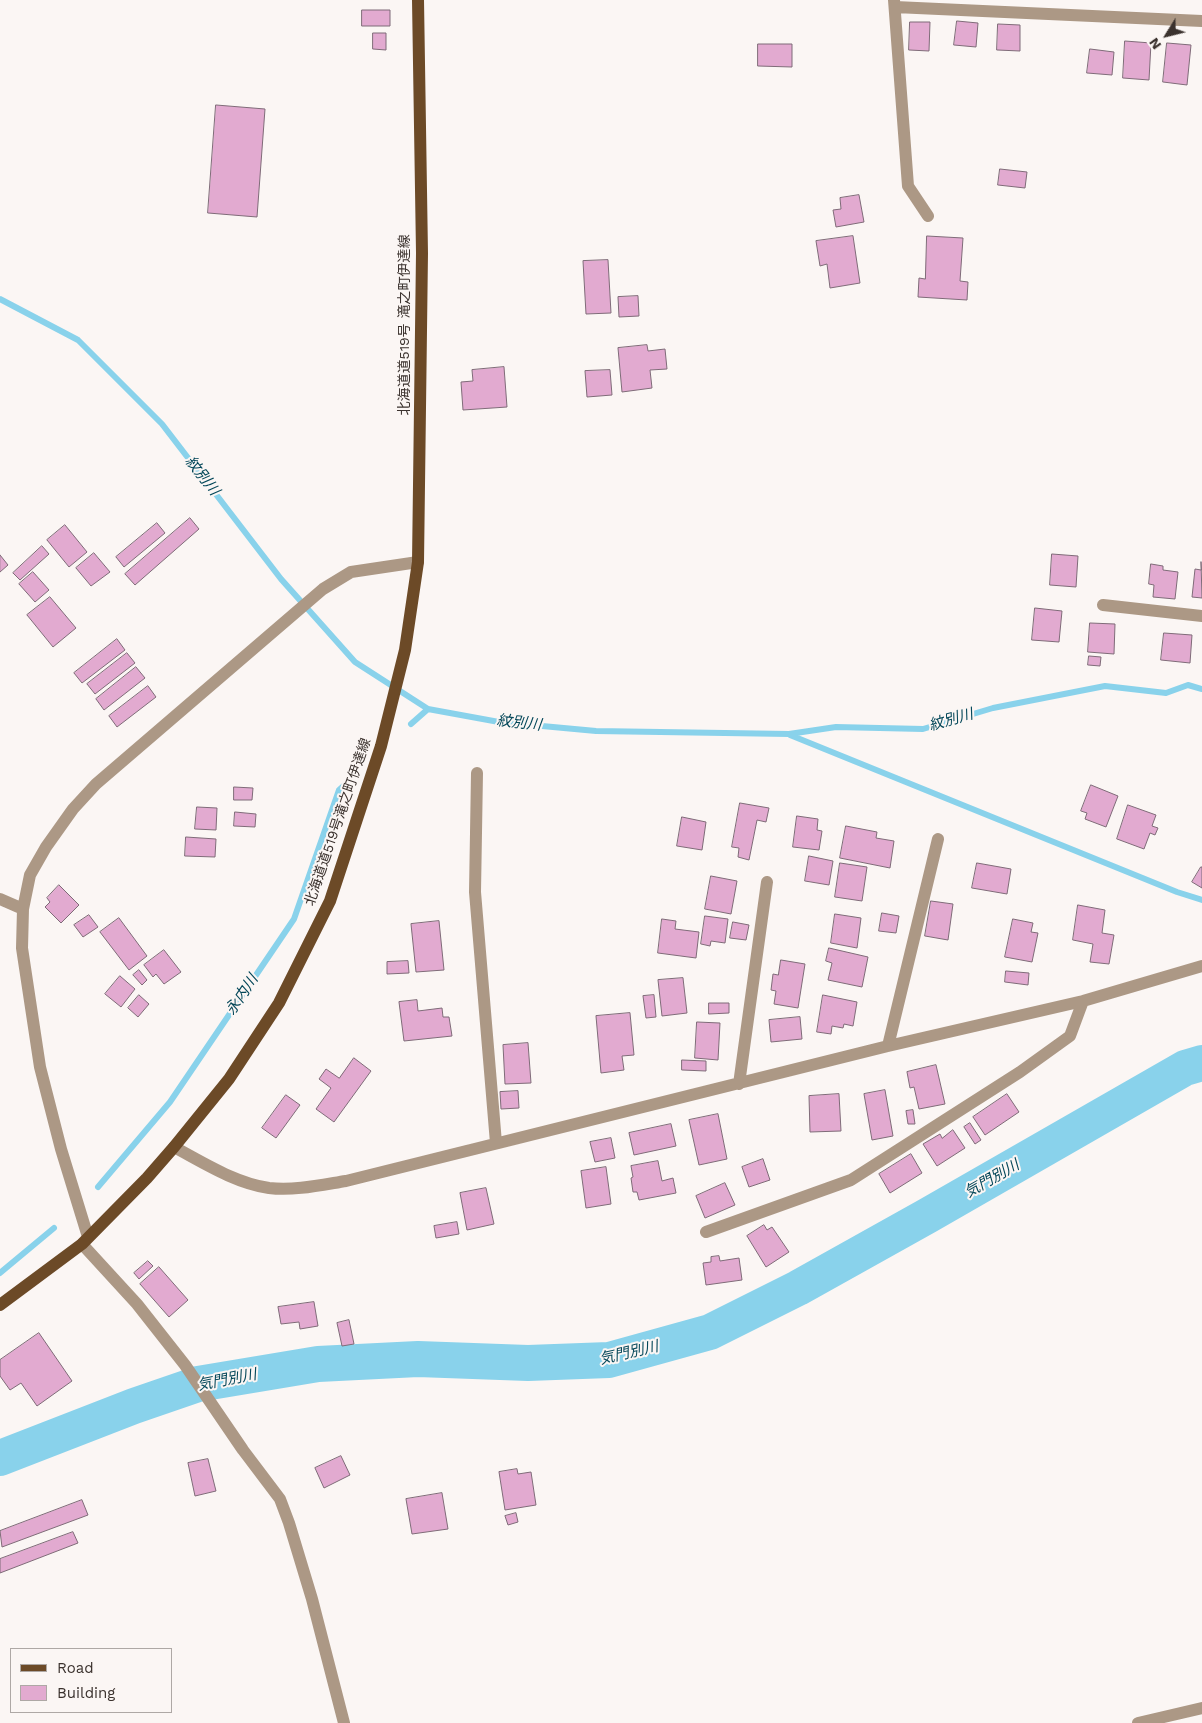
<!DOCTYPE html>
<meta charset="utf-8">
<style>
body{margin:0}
#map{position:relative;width:1202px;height:1723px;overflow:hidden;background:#fbf6f4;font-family:"Work Sans",sans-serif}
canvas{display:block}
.legend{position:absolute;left:10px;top:1648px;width:162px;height:65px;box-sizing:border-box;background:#fbf6f4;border:1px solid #aea8a5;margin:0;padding:6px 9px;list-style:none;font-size:15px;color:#3b322e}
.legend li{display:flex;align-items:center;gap:10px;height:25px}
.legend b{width:25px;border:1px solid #aea8a5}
.north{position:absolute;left:1142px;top:10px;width:50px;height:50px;-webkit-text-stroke:4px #fbf6f4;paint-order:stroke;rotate:234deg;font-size:14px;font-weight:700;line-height:20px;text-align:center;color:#3b322e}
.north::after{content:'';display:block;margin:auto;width:18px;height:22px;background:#3b322e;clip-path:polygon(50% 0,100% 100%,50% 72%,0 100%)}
</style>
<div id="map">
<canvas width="1202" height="1723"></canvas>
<ul class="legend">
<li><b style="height:6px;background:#6c4a27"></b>Road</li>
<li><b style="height:14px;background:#e2aad0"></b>Building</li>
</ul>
<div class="north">N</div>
</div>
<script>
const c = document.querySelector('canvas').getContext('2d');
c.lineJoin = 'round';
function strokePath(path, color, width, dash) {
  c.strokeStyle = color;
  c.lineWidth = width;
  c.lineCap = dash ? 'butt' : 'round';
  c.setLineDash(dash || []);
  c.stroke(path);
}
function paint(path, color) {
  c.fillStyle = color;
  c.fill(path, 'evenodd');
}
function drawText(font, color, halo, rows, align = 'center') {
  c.font = font + ' "Work Sans","Noto Sans JP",sans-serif';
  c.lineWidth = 4;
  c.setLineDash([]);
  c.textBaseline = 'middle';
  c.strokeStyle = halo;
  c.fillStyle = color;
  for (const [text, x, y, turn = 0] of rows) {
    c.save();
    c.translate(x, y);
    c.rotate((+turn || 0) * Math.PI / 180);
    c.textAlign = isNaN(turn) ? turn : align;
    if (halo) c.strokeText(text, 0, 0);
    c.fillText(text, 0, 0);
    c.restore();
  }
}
const stream = new Path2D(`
 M0,299L78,340L162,424L281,579L355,662L428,709L499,722L596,731L789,734L836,727L923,729L993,708L1105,686L1166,693L1188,685L1202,689
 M411,724L428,709
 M790,735L1177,892L1202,900
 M98,1187L170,1102L294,919L339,790L348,782
 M0,1273L54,1228`);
const river = new Path2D(`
 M0,1458L134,1406L198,1384L318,1364L418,1359L528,1363L609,1360L710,1332L798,1288L927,1216L1185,1068L1202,1063`);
const building = new Path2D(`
 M362,10H390V26H362Z
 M957,21L978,23L976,47L954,45Z
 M910,22H930L929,51L909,50Z
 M998,24L1020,25V51L997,50Z
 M373,33H386V50L373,49Z
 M1125,41L1151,43L1149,80L1123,78Z
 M1167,43L1191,45L1187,85L1163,82Z
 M758,44H792V67L758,66Z
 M1090,49L1114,52L1112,75L1087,73Z
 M216,105L265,109L257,217L208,213Z
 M1000,169L1027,172L1025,188L998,185Z
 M859,195L864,222L836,227L833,210L841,209L840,198Z
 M853,236L860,283L830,288L827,264L820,266L816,241Z
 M927,236L963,238L960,281L968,282L967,300L918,297L919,278L925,279Z
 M608,260L611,313L586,314L583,261Z
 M638,296L639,316L619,317L618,297Z
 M647,345L648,351L665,349L667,369L650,370L652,388L622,392L618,348Z
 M504,367L507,407L463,410L461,382L473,381L472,370Z
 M610,370L612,395L587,397L585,371Z
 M190,518L199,529L135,585L125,574Z
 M157,523L165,533L124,567L116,557Z
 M65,525L87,552L69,567L47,540Z
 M42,546L49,554L20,580L13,573Z
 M94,553L110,572L91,586L76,568Z
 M1052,554L1078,556L1076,587L1050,585Z
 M0,555L8,565L0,572Z
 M1201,562L1202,598L1192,597L1195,569L1201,570Z
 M1151,564L1163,566V570L1178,572L1175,599L1153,597L1154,585L1149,584Z
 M33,572L49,590L35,602L19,584Z
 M50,597L76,628L53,647L27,615Z
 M1035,608L1062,611L1059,642L1032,640Z
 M1090,623L1115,624L1114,654L1088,652Z
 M1164,633L1192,635L1190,663L1161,660Z
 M117,639L125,650L82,683L74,673Z
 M127,653L135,663L95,694L87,684Z
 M1089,656L1101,657L1100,666L1088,665Z
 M136,667L145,678L104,710L96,699Z
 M148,686L156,697L117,727L109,716Z
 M1091,785L1118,796L1106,827L1085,819L1087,813L1081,811Z
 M234,787L253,788L252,800H234Z
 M740,803L769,808L766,822L757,820L749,860L738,857L739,848L732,847Z
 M1128,805L1156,815L1152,826L1158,828L1155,835L1150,833L1144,849L1117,839Z
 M197,807L217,808L216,830L195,829Z
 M235,812L256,814L255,827L234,826Z
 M797,816L818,819L817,830L822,831L819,850L793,847Z
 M682,817L706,822L702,850L677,846Z
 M846,826L877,832L876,838L894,841L890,868L840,858Z
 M186,837L216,839L215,857L185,856Z
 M809,856L833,861L829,885L805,881Z
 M840,863L867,867L862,901L835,897Z
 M977,863L1011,869L1007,894L972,888Z
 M1201,867H1202V888L1192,882Z
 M711,876L737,881L731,914L705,909Z
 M59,885L79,905L61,923L45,907L50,902L47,898Z
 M931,901L953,904L948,940L925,936Z
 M1078,905L1105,910L1102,933L1114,935L1109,964L1090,962L1093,944L1073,940Z
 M882,913L899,916L896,933L879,931Z
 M835,914L861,918L857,948L831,943Z
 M89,915L98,927L83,937L74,925Z
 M705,916L728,919L725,943L711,941L710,946L701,944Z
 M119,918L147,956L129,970L100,932Z
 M662,919L676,921L675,929L699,932L696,958L658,953Z
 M1013,919L1033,923L1031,932L1038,933L1032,962L1005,957Z
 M439,921L444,970L416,972L411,924Z
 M733,922L749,925L746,940L730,938Z
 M829,948L868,957L862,987L828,980L832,963L826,961Z
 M164,950L181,972L164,984L156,974L153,977L144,965Z
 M781,960L805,964L798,1008L774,1004L776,991L771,990L773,974L778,975Z
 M408,961L409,973L387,974V962Z
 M139,970L147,980L142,985L133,975Z
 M1006,971L1029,973L1028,985L1005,982Z
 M120,976L135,989L121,1007L105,994Z
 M683,978L687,1013L662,1016L658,980Z
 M139,995L149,1004L138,1017L128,1008Z
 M654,995L656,1017L646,1018L643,996Z
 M823,995L857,1002L853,1026L844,1024L843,1028L832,1026L831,1034L817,1032Z
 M417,1000L418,1011L442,1008L443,1017H449L452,1036L404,1041L399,1002Z
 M709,1003H729V1013L709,1014Z
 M630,1013L634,1055L622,1056L624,1070L601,1073L596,1016Z
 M800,1017L802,1039L771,1042L769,1020Z
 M697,1022L720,1023L718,1060L695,1058Z
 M528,1043L531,1083L505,1084L503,1045Z
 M354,1058L371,1071L334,1122L316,1109L331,1088L319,1079L326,1069L339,1078Z
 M682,1060L706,1061V1071L682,1070Z
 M936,1065L945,1104L919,1109L914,1087L910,1088L907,1072Z
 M885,1090L893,1136L872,1140L864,1094Z
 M518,1091L519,1108L501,1109L500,1092Z
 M839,1094L841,1131L810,1132L809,1096Z
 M1007,1094L1019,1112L985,1135L973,1117Z
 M286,1095L300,1105L276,1138L262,1128Z
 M913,1110L915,1124H908L906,1111Z
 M718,1114L727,1159L699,1165L689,1120Z
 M970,1123L981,1140L975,1144L964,1127Z
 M671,1124L676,1146L634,1155L629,1133Z
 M953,1130L965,1148L937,1166L923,1144L940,1134L942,1138Z
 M611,1138L615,1158L595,1162L590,1142Z
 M911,1154L922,1173L890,1193L879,1174Z
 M763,1159L770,1180L749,1187L742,1167Z
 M658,1161L662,1181L673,1178L676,1193L639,1200L637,1192H633L631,1178L633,1177L631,1166Z
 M606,1167L611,1204L586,1208L581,1171Z
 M725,1183L735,1205L705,1218L696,1196Z
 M486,1188L494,1224L467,1230L460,1193Z
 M457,1222L459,1234L436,1238L434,1226Z
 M764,1225L767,1230L772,1227L789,1252L766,1267L747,1236Z
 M719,1256L720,1261L739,1258L742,1280L706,1285L703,1263L711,1262V1257Z
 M148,1261L153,1266L139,1279L134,1273Z
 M159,1267L188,1300L169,1317L140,1284Z
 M314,1302L318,1326L300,1329L299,1322L281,1324L278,1307Z
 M349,1320L354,1344L342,1346L337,1323Z
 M39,1333L72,1381L37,1406L21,1383L10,1390L0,1376V1360Z
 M341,1456L350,1475L324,1488L315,1468Z
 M208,1459L216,1491L195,1496L188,1463Z
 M517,1469L518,1474L531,1472L536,1505L505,1510L499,1472Z
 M442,1493L448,1529L412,1534L406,1499Z
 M82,1500L88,1515L2,1547L0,1531Z
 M516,1513L518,1522L508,1525L505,1516Z
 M73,1532L78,1543L0,1573V1559Z`);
const minor = new Path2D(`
 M894,0L908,186L928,216
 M895,7L1202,21
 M1103,605L1202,616
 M477,773L475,892L496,1143
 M0,899L23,909
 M888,1046L938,839
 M739,1084L767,882
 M174,1147C204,1163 235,1183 269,1188C294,1191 321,1185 346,1181L888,1046L1083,1001L1202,966
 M706,1232L851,1180L1020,1072L1070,1036L1083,1001
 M88,1237L61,1149L40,1067L22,948L23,909L30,875L46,847L73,809L96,784L323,589L351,572L418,562
 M82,1244L137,1304L185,1365L243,1450L280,1499L289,1523L312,1599L344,1723
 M1138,1723L1202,1708`);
const major = new Path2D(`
 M0,1305L82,1244L147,1178L174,1147L229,1079L279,1003L330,901L381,746L405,650L418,562L422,253L418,0`);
const streetNames = [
 ["北海道道519号 滝之町伊達線",405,325,-90],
 ["北海道道519号滝之町伊達線",338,822,-71]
];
const waterNames = [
 ["紋別川",202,476,52],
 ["紋別川",951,720,-16],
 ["紋別川",519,723,6],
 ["永内川",242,995,-56],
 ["気門別川",992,1179,-30],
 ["気門別川",629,1353,-13],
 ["気門別川",227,1380,-11]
];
strokePath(stream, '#89d2eb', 6);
strokePath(river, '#89d2eb', 36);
paint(building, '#e2aad0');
strokePath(building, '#7f6b78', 1);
strokePath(minor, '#ac9885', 12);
strokePath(major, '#6c4a27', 12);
drawText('14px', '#3b322e', '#fbf6f4', streetNames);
drawText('italic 15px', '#044759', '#fbf6f4', waterNames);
</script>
